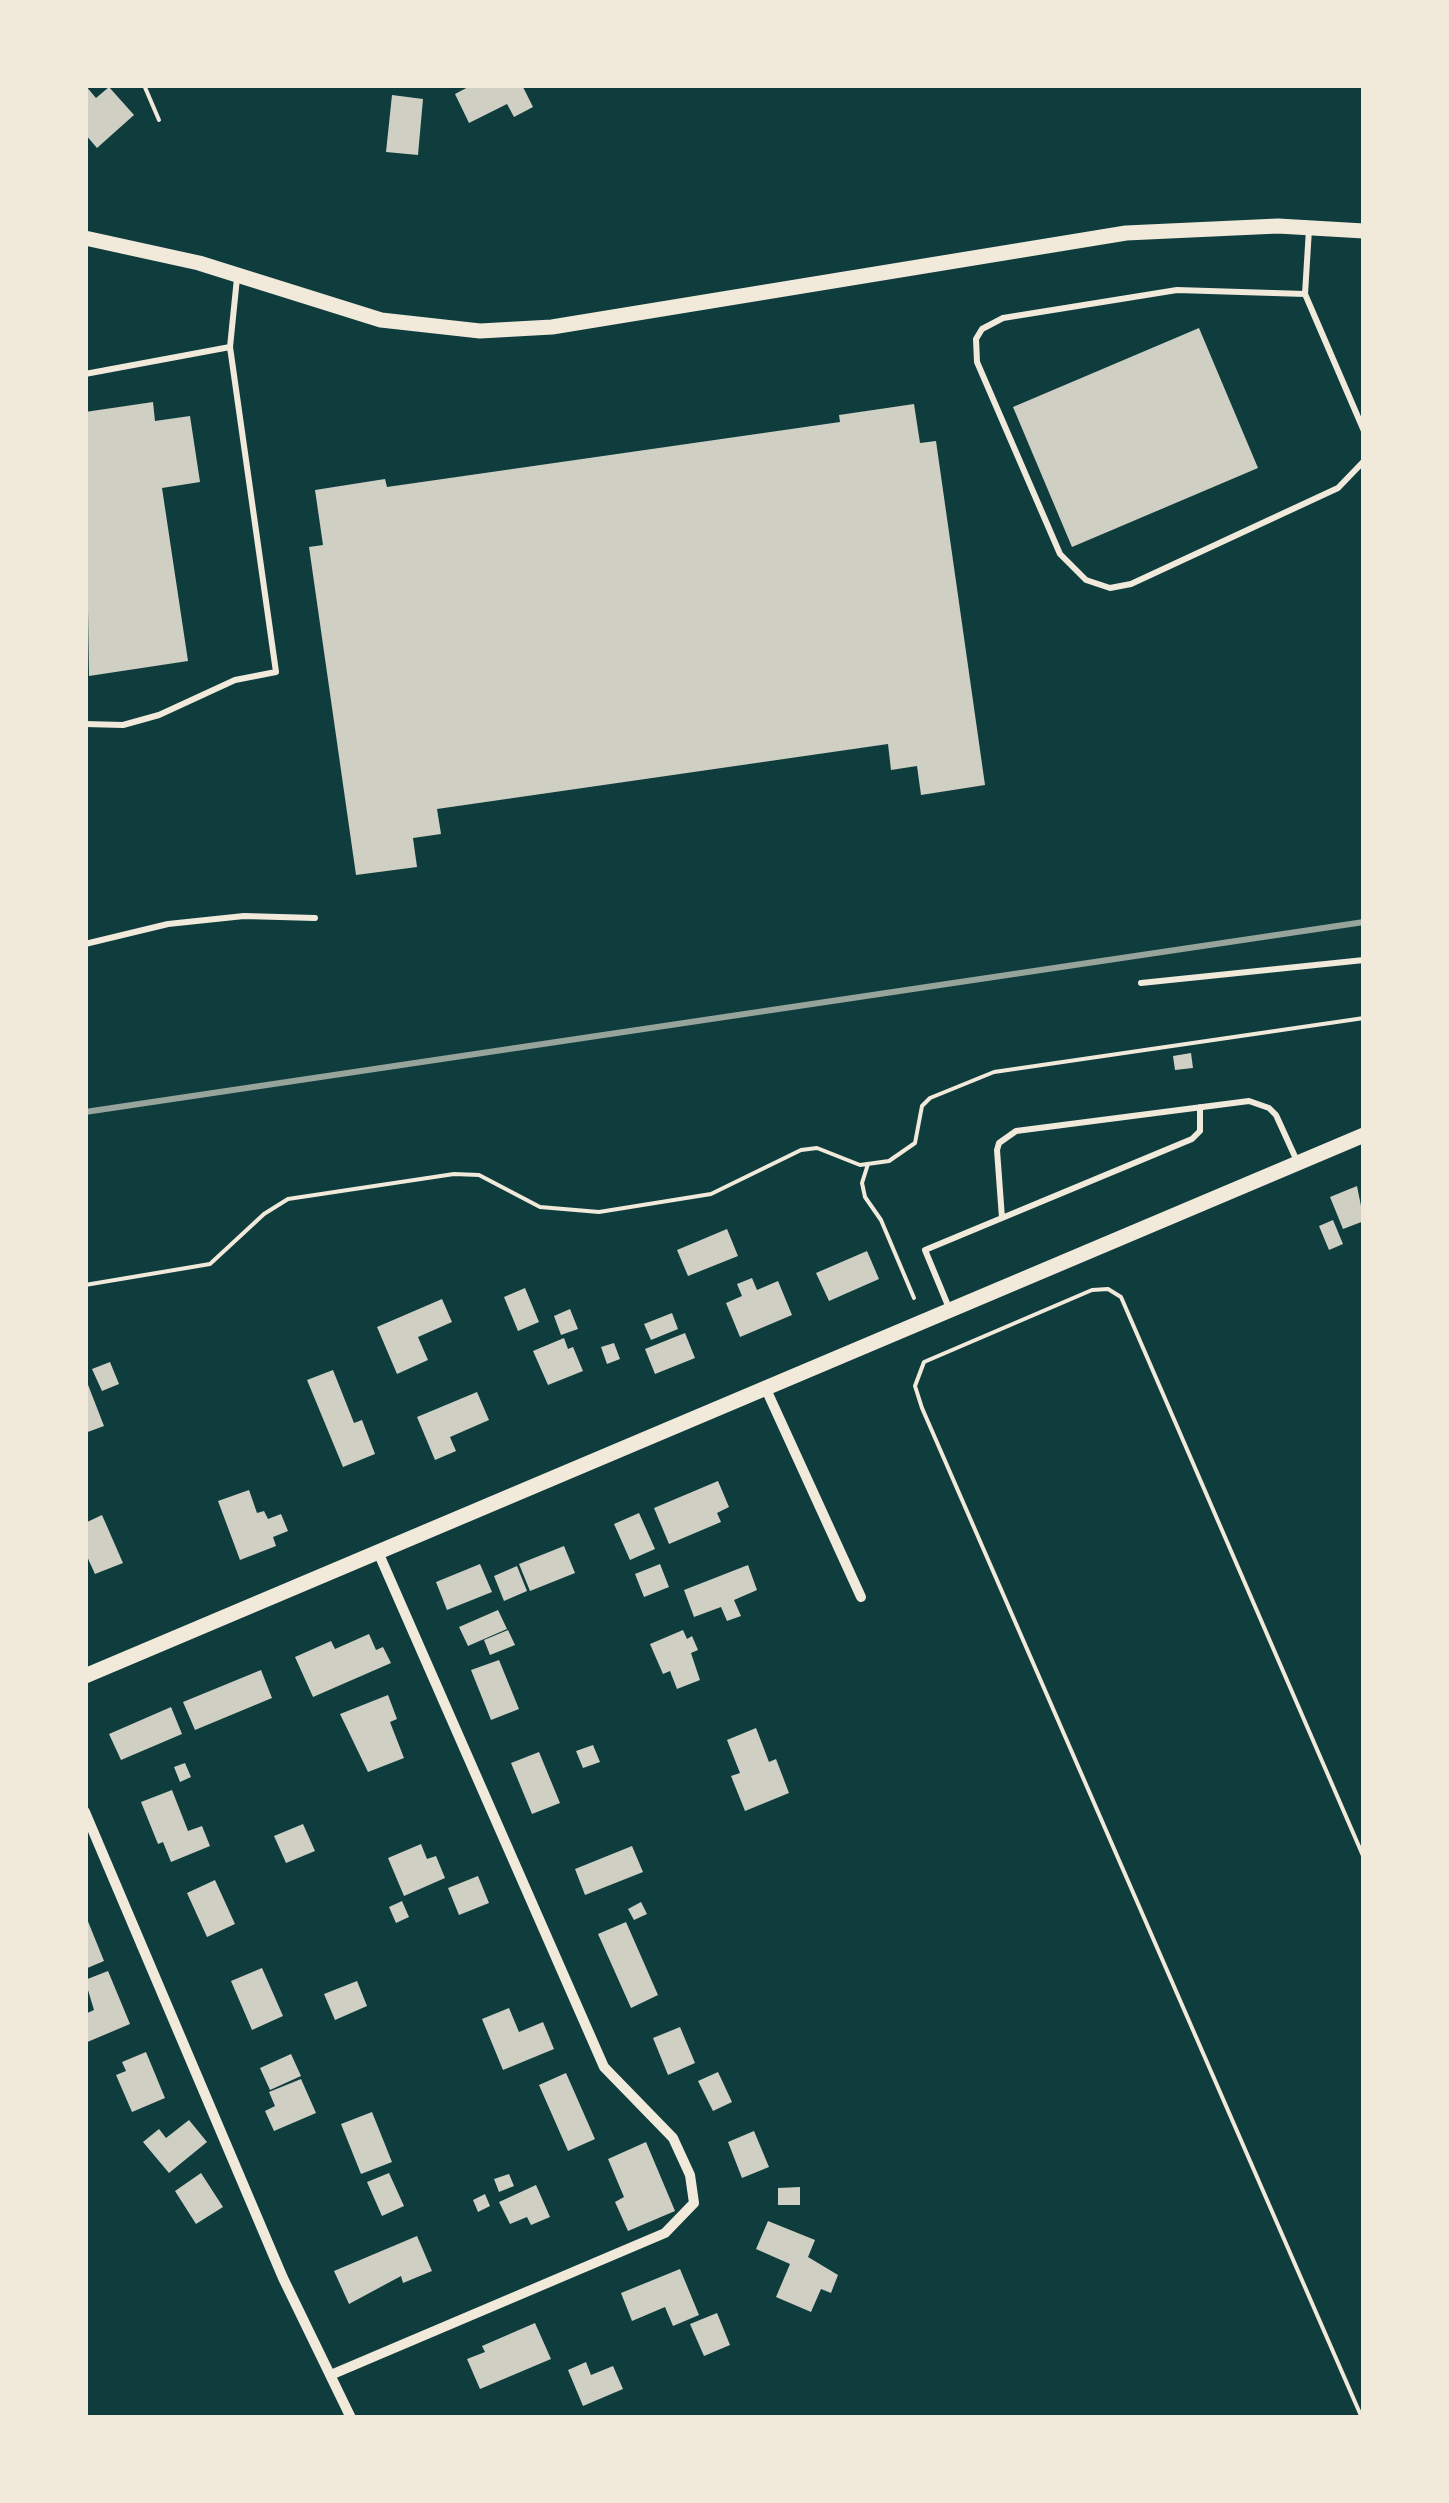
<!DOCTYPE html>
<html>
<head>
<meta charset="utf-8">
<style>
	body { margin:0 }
	#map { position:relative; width:1449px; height:2503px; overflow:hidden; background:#0f3d3e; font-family:Ubuntu,sans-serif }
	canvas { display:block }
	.frame { position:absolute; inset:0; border:88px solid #f1e9da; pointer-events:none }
</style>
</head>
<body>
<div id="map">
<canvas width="1449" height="2503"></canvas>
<div class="frame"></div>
</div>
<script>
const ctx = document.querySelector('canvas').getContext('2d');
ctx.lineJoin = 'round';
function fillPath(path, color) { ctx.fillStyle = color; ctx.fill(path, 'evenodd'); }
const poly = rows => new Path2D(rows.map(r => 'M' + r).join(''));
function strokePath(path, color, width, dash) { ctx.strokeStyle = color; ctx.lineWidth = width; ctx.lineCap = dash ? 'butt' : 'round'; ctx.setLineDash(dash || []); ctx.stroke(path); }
fillPath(poly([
	[85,85,96,98,109,87,134,115,97,148,85,134],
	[472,85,522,85,533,107,514,117,507,104,469,123,455,94],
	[392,95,423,99,418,155,386,152],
	[1199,328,1258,468,1072,547,1013,407],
	[153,402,155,421,190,416,200,482,162,488,188,661,89,676,85,412],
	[914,404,920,443,936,441,985,785,921,795,917,766,891,770,888,744,437,809,441,834,413,838,417,867,356,875,309,547,323,545,315,490,385,479,387,487,840,422,839,415],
	[1191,1053,1193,1068,1175,1070,1173,1056],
	[1357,1186,1364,1221,1343,1229,1330,1197],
	[1333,1220,1343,1244,1329,1250,1319,1226],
	[727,1229,738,1256,688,1276,677,1250],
	[867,1251,879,1279,829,1301,816,1273],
	[752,1278,757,1290,778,1281,792,1315,740,1337,726,1303,742,1296,737,1284],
	[525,1288,539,1322,518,1331,504,1297],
	[442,1299,452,1322,418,1337,428,1360,397,1374,377,1327],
	[570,1309,578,1329,561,1335,554,1316],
	[672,1313,678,1329,651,1340,644,1324],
	[685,1333,695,1358,655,1374,645,1349],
	[564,1338,568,1349,573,1347,583,1371,548,1385,533,1351],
	[614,1343,620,1359,607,1364,601,1347],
	[110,1362,119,1384,102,1391,92,1369],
	[333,1370,354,1423,362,1420,375,1454,343,1467,307,1380],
	[85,1377,104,1426,85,1433],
	[477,1392,489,1420,450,1437,456,1451,435,1460,417,1417],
	[718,1481,729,1507,717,1513,721,1522,669,1544,654,1508],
	[249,1490,257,1513,264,1511,268,1519,281,1514,288,1531,273,1537,276,1546,240,1560,218,1501],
	[639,1513,655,1549,630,1560,614,1524],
	[102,1515,123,1563,95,1574,85,1552,85,1523],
	[564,1546,575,1573,530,1591,519,1564],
	[480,1564,492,1592,447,1610,436,1582],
	[660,1564,669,1587,644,1597,635,1574],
	[748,1565,757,1590,734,1600,741,1616,727,1621,721,1607,694,1617,684,1590],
	[517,1566,527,1591,504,1601,494,1576],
	[498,1610,507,1629,468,1646,459,1627],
	[508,1630,515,1645,490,1655,484,1640],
	[683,1630,687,1639,692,1636,698,1650,691,1653,700,1680,677,1689,670,1671,663,1674,650,1644],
	[369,1634,376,1650,383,1647,391,1663,313,1697,295,1657,331,1641,335,1649],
	[499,1660,519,1709,491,1720,471,1670],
	[261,1670,272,1698,195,1730,183,1702],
	[388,1695,397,1719,390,1722,404,1758,368,1772,340,1714],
	[171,1707,182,1734,121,1760,109,1734],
	[756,1728,769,1762,776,1759,789,1793,745,1811,731,1776,740,1773,727,1740],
	[593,1745,600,1762,583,1768,576,1751],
	[539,1752,560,1803,532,1814,511,1763],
	[185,1763,191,1777,180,1782,174,1767],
	[172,1790,188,1831,202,1826,210,1846,171,1862,163,1842,158,1844,141,1802],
	[303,1824,315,1851,286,1863,274,1836],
	[421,1844,427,1859,436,1856,445,1878,404,1896,388,1858],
	[632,1846,643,1872,585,1895,575,1869],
	[478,1876,489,1903,459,1915,448,1888],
	[215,1880,235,1924,207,1937,187,1893],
	[402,1901,409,1917,396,1923,389,1907],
	[641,1902,647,1914,634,1920,628,1909],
	[85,1914,104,1961,85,1969],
	[626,1922,658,1995,631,2008,598,1934],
	[262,1968,283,2016,252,2030,231,1981],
	[108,1971,130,2024,85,2043,85,2014,94,2010,85,1980],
	[357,1981,367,2006,335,2020,324,1994],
	[509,2008,519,2032,543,2022,554,2049,503,2070,482,2019],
	[680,2027,695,2063,668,2075,653,2038],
	[146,2052,165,2098,132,2112,116,2075,126,2071,122,2062],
	[291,2054,301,2076,270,2090,260,2068],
	[718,2072,732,2102,713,2111,698,2081],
	[566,2073,595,2139,568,2151,539,2085],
	[301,2079,316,2113,274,2131,265,2111,275,2106,269,2092],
	[372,2112,392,2162,361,2174,341,2124],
	[189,2120,207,2142,169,2173,143,2142,159,2129,166,2138],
	[754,2131,769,2167,742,2178,728,2142],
	[646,2142,675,2211,628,2231,615,2202,624,2197,608,2159],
	[201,2173,223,2207,196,2224,175,2191],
	[389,2173,404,2206,382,2216,367,2182],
	[509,2174,514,2186,499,2192,494,2179],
	[536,2185,550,2217,531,2225,527,2217,510,2224,499,2202],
	[800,2187,800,2205,778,2205,778,2188],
	[485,2194,490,2206,478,2212,473,2200],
	[768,2221,815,2240,808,2257,838,2275,831,2293,821,2289,811,2312,776,2297,790,2264,756,2249],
	[417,2236,432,2271,403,2283,401,2276,349,2304,334,2271],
	[680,2269,699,2315,673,2326,665,2307,632,2321,621,2293],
	[717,2313,730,2345,704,2356,690,2324],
	[535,2323,551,2359,480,2389,467,2359,485,2352,482,2346],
	[586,2362,591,2375,613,2366,623,2389,583,2406,568,2370]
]), '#cfcfc3');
strokePath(poly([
	[144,85,159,120],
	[868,1164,862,1183,865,1197,881,1220,914,1298],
	[85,1285,210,1264,264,1214,288,1199,454,1174,479,1175,540,1207,599,1212,711,1194,801,1150,817,1148,860,1165,889,1161,915,1143,922,1106,930,1098,994,1072,1364,1018],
	[1362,2418,922,1408,915,1386,924,1362,1092,1290,1108,1289,1121,1297,1364,1858]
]), '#f1e9da', 4);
strokePath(poly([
	[1309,229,1305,294,1364,431],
	[1305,294,1177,290,1003,318,982,329,976,339,977,362,1060,554,1086,580,1110,588,1131,584,1338,488,1364,461],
	[85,374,230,347],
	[85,724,123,725,159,715,235,680,276,672,230,347,237,278],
	[85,944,168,924,244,916,315,918],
	[1141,983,1364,960],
	[1002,1218,997,1150,999,1143,1016,1131,1249,1101,1269,1108,1276,1115,1297,1161],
	[949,1308,925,1250,1192,1139,1200,1131,1200,1107]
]), '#f1e9da', 6);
strokePath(poly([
	[765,1387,861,1597],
	[85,1812,283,2278,351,2418],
	[333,2374,665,2233,694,2203,690,2175,673,2138,604,2067,378,1552]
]), '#f1e9da', 10);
strokePath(poly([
	[85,238,199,263,381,320,480,331,552,327,1126,233,1278,226,1364,231],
	[85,1676,1364,1135]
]), '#f1e9da', 15);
strokePath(poly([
	[85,1112,1364,922]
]), '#97a49c', 6);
</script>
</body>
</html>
